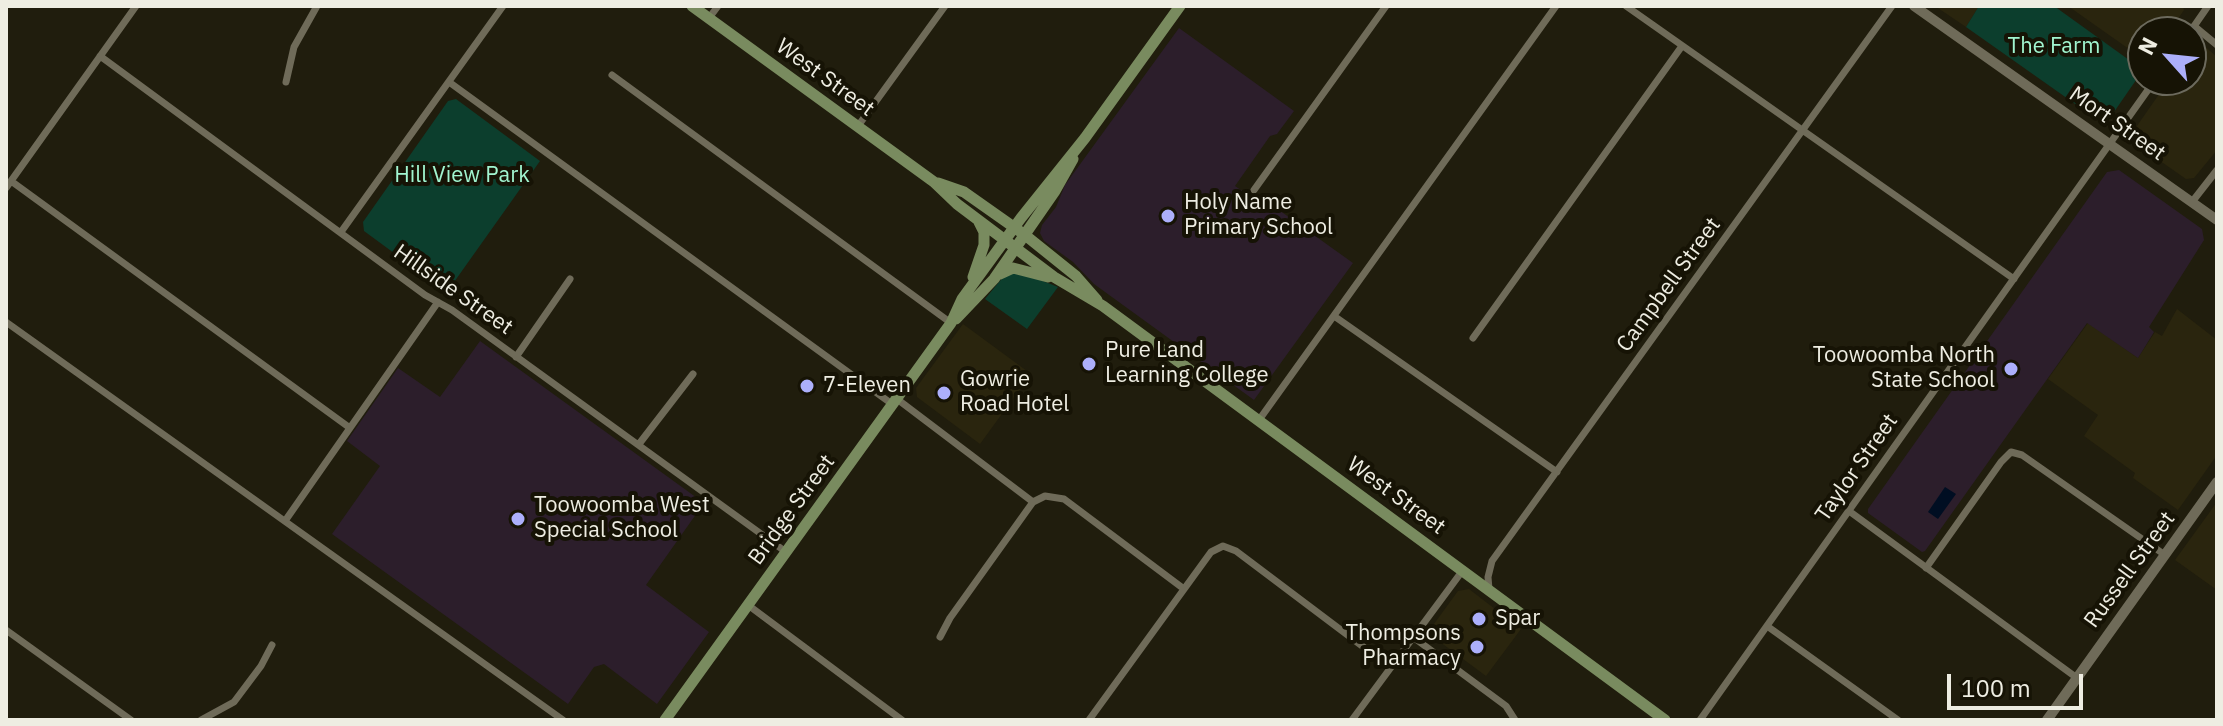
<!DOCTYPE html>
<html>
<head>
<meta charset="utf-8">
<style>
	body { margin:0 }
	#map { position:relative; width:2223px; height:726px; overflow:hidden; background:#201d0d; font-family:"IBM Plex Sans",sans-serif }
	canvas { display:block }
	.frame { position:absolute; inset:0; border:8px solid #eeede2; pointer-events:none }
	.north { position:absolute; left:2127px; top:16px; width:80px; height:80px; box-sizing:border-box; background:#161305; border:2px solid #6c6a5d; border-radius:50%; rotate:297deg; font-size:22px; font-weight:700; line-height:32px; text-align:center; color:#eeede2 }
	.north::after { content:''; display:block; margin:auto; width:28px; height:36px; background:#acaffb; clip-path:polygon(50% 0,100% 100%,50% 72%,0 100%) }
	.scale { position:absolute; left:1947px; top:674px; width:136px; height:36px; box-sizing:border-box; border:4px solid #eeede2; border-top:0; padding-left:10px; font-size:24px; line-height:28px; white-space:nowrap; color:#eeede2; -webkit-text-stroke:6px #161305; paint-order:stroke }
</style>
</head>
<body>
<div id="map">
<canvas width="2223" height="726"></canvas>
<div class="frame"></div>
<div class="north">N</div>
<div class="scale">100 m</div>
</div>
<script>
const ctx = document.querySelector('canvas').getContext('2d');
ctx.lineJoin = 'round';
function fillPath(path, color) { ctx.fillStyle = color; ctx.fill(path, 'evenodd'); }
const poly = rows => new Path2D(rows.map(r => 'M' + r).join(''));
function strokePath(path, color, width, dash) { ctx.strokeStyle = color; ctx.lineWidth = width; ctx.lineCap = dash ? 'butt' : 'round'; ctx.setLineDash(dash || []); ctx.stroke(path); }
function drawText(font, color, halo, rows, align = 'center') {
  ctx.font = font + ' "IBM Plex Sans",sans-serif'; ctx.lineWidth = 8; ctx.setLineDash([]); ctx.textBaseline = 'middle'; ctx.strokeStyle = halo; ctx.fillStyle = color; for (const [text, x, y, turn = 0] of rows) {
    ctx.save(); ctx.translate(x, y); ctx.rotate((+turn || 0) * Math.PI / 180); ctx.textAlign = isNaN(turn) ? turn : align; if (halo) ctx.strokeText(text, 0, 0); ctx.fillText(text, 0, 0); ctx.restore();
  }
}
fillPath(poly([
	[1935,6,1979,6,1966,27],
	[2068,6,2183,6,2184,10,2169,32,2143,32,2143,59],
	[2201,43,2217,57,2217,150,2194,178,2186,179,2133,142,2132,133,2169,80,2191,80,2191,49],
	[2177,309,2217,340,2217,455,2178,510,2133,478,2135,473,2084,436,2098,415,2048,379,2088,323,2138,358,2155,332,2162,336],
	[963,324,1031,374,980,444,917,397,916,388],
	[2217,502,2217,590,2175,560],
	[1469,589,1521,629,1486,676,1432,636,1431,628,1458,591]
]), '#2a250e');
fillPath(poly([
	[1179,28,1294,111,1277,134,1270,136,1235,186,1254,199,1258,195,1353,263,1254,400,1094,284,1073,262,1044,241,1040,233,1042,225,1056,207,1065,185],
	[2119,170,2202,229,2204,240,2149,327,2154,332,2138,358,2087,323,1925,551,1922,552,1868,513,1868,509,2107,172],
	[480,341,704,503,646,585,709,632,657,704,604,664,594,667,568,704,332,534,380,466,347,441,398,368,440,397]
]), '#2c1e2b');
fillPath(poly([
	[1979,6,2054,6,2143,70,2105,125,1966,27],
	[456,99,540,161,447,292,364,231,363,222,448,101],
	[1013,273,1038,279,1058,287,1027,329,985,299,1004,276]
]), '#0c3e2d');
fillPath(poly([
	[1945,487,1956,494,1938,519,1928,512]
]), '#000e22');
strokePath(poly([
	[1626,6,2014,279],
	[709,18,718,6],
	[2194,26,2217,45],
	[2190,32,2208,6],
	[100,56,425,295,452,310,786,552],
	[612,75,951,323],
	[286,82,294,47,317,6],
	[449,82,892,404],
	[858,126,945,6],
	[11,181,350,428],
	[6,188,136,6],
	[1254,190,1386,6],
	[2192,202,2217,170],
	[341,232,503,6],
	[1334,316,1557,472],
	[6,322,563,720],
	[1473,338,1682,46],
	[516,357,570,279],
	[897,399,1033,502],
	[1259,420,1556,6],
	[639,444,693,374],
	[1849,511,2077,678],
	[285,521,438,302],
	[1926,568,2001,462,2011,452,2022,455,2165,555],
	[1489,589,1488,577,1492,561,1892,6],
	[748,605,902,720],
	[1767,626,1898,720],
	[6,630,131,720],
	[940,637,950,618,1033,502,1045,496,1064,499,1184,589],
	[1413,637,1506,706,1515,720],
	[201,720,234,702,261,666,272,645],
	[1089,720,1211,552,1223,546,1236,551,1390,667],
	[1352,720,1463,570],
	[1700,720,2155,80]
]), '#6f6b59', 7);
strokePath(poly([
	[1914,6,2217,220],
	[2047,720,2217,482]
]), '#6f6b59', 10);
strokePath(poly([
	[692,6,934,182,957,204,1054,277,1103,306,1665,720],
	[938,183,964,192,1025,235,1076,276,1097,300],
	[1000,274,1013,268,1048,277],
	[973,277,984,245,984,232,979,222],
	[956,319,994,279,1055,191,1073,159],
	[665,720,951,323,962,299,1021,218,1085,138,1180,6]
]), '#798b5f', 11);
for (const [x, y, r, color] of [
	[1168,216,8,"#acaffb"],
	[1089,364,8,"#acaffb"],
	[2011,369,8,"#acaffb"],
	[807,386,8,"#acaffb"],
	[944,393,8,"#acaffb"],
	[518,519,8,"#acaffb"],
	[1479,619,8,"#acaffb"],
	[1477,647,8,"#acaffb"]
]) { const dot = new Path2D(); dot.arc(x, y, r, 0, 2 * Math.PI); ctx.fillStyle = color; ctx.fill(dot); strokePath(dot, '#161305', 3); }
drawText('22px', '#a1f5d0', '#161305', [
	["The Farm",2054,47],
	["Hill View Park",462,176]
]);
drawText('22px', '#eeede2', '#161305', [
	["West Street",825,78,36],
	["Mort Street",2117,124,35],
	["Campbell Street",1669,285,-54],
	["Hillside Street",453,290,35],
	["Taylor Street",1857,468,-55],
	["West Street",1396,496,36],
	["Bridge Street",792,510,-54],
	["Russell Street",2130,570,-54]
]);
drawText('22px', '#eeede2', '#161305', [
	["Holy Name",1184,203],
	["Primary School",1184,228],
	["Pure Land",1105,351],
	["Learning College",1105,376],
	["Toowoomba North",1995,356,"right"],
	["State School",1995,381,"right"],
	["Gowrie",960,380],
	["Road Hotel",960,405],
	["7-Eleven",823,386],
	["Toowoomba West",534,506],
	["Special School",534,531],
	["Spar",1495,619],
	["Thompsons",1461,634,"right"],
	["Pharmacy",1461,659,"right"]
], 'left');
</script>
</body>
</html>
